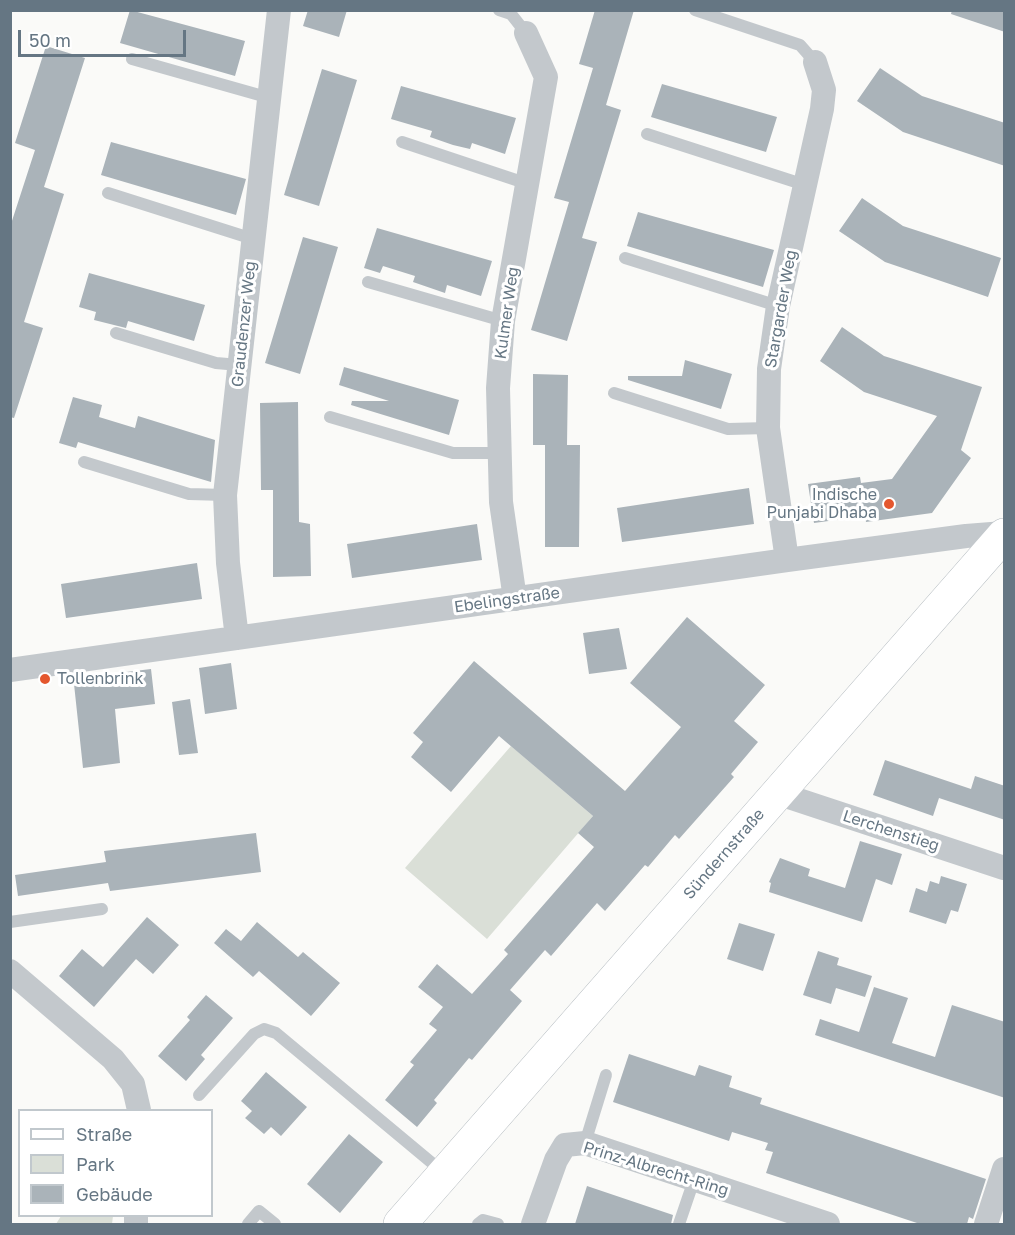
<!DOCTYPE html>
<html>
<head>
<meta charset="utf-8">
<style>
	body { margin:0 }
	#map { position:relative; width:1015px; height:1235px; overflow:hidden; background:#fafaf8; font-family:"Golos Text",sans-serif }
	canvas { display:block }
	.frame { position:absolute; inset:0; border:12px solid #657683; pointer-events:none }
	.legend { position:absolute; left:18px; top:1109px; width:195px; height:108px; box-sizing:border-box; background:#fff; border:2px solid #c1c8cd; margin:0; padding:8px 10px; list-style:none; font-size:18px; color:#657683 }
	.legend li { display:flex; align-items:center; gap:12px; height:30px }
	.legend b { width:30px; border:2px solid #c1c8cd }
	.scale { position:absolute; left:18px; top:30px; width:168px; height:27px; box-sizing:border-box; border:3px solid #657683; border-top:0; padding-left:8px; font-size:18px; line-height:21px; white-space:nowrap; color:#657683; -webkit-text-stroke:4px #fff; paint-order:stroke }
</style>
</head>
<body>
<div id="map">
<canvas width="1015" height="1235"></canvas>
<div class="frame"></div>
<ul class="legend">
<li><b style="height:8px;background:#fff"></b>Straße</li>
<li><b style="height:16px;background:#dadfd7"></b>Park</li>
<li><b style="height:16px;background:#aab3b9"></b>Gebäude</li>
</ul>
<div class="scale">50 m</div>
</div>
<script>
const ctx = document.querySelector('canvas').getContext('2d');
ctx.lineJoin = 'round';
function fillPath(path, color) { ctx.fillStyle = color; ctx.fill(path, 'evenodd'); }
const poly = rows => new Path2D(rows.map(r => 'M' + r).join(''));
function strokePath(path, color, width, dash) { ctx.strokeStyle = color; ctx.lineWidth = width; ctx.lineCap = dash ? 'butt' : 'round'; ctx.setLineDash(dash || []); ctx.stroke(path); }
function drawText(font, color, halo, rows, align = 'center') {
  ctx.font = font + ' "Golos Text",sans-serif'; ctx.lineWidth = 6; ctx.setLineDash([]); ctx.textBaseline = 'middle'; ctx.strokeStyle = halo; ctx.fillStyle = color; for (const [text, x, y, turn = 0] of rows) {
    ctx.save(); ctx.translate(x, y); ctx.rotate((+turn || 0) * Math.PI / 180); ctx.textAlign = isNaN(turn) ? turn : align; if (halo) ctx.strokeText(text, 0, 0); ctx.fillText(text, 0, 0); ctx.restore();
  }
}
fillPath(poly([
	[511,746,593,816,487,939,405,868],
	[61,1216,113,1216,112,1224,56,1224]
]), '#dadfd7');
fillPath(poly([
	[130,10,245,41,235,76,120,43],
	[308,10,347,10,339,37,303,26],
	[595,10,634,10,606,105,621,110,582,238,597,242,567,341,531,330,569,202,554,198,593,68,579,64],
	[952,10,1005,10,1005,32,951,14],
	[46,46,85,58,44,187,64,194,24,322,43,328,14,418,10,417,10,227,35,150,15,143],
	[880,68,922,96,1005,123,1005,166,903,132,857,101],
	[322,69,357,80,319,206,284,195],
	[662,84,777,117,766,152,651,117],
	[401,86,516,118,505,154,472,143,470,149,453,145,430,137,432,131,391,119],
	[111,142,246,179,236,215,101,175],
	[862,198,903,226,1001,258,988,297,885,262,839,231],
	[638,212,774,250,763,287,627,246],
	[377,228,492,261,481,296,447,285,445,293,413,282,415,276,383,266,380,273,364,268],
	[303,237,338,247,300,374,265,363],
	[89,273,205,305,194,341,128,321,126,328,94,320,96,312,79,307],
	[842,327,884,356,982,387,961,450,971,458,932,513,866,522,865,516,814,523,808,484,860,477,861,483,892,479,937,416,864,392,820,361],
	[685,360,732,374,721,409,628,380,628,376,682,376],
	[344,367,459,400,449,435,351,405,352,401,389,401,339,385],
	[533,374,568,375,567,445,580,445,579,547,545,547,545,445,533,445],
	[73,397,102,405,99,417,135,428,138,416,215,440,211,482,78,442,76,448,59,443],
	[298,402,299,522,310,524,311,576,273,577,273,490,261,490,260,403],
	[749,488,754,524,622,542,617,508],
	[477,524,482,560,352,578,347,544],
	[197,563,202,599,66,618,61,584],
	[687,617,765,685,734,721,758,742,731,774,734,777,679,839,675,835,648,867,645,865,605,911,597,903,551,956,545,950,510,990,522,1001,472,1060,469,1058,434,1100,437,1103,417,1127,385,1100,414,1065,410,1062,437,1030,429,1024,443,1007,418,987,437,964,472,994,508,954,504,950,594,847,578,833,593,816,499,736,451,792,411,757,423,742,413,733,474,661,625,791,681,727,630,683],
	[619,628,627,669,589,674,583,633],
	[231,663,237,709,205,714,199,668],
	[151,669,155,704,115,709,120,763,83,768,74,684,111,678,110,674],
	[190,699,198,753,179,755,172,702],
	[885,760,971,789,975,776,1005,786,1005,820,939,798,933,816,873,795],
	[256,833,261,872,110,891,108,883,18,896,15,875,106,862,104,851],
	[860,841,902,854,892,885,876,879,862,922,769,892,771,883,769,882,780,858,810,869,808,876,845,888],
	[941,876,967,884,958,912,951,910,946,924,909,912,916,888,927,892,930,881,939,884],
	[147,917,179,945,153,974,136,959,94,1007,59,976,82,949,103,967],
	[257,922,298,957,303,952,340,983,311,1016,259,971,253,977,214,943,226,929,241,941],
	[739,923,775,934,763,971,727,959],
	[818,951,839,958,837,965,872,976,865,997,836,988,831,1004,803,995],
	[874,987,908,998,892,1043,935,1057,952,1005,1005,1022,1005,1098,815,1035,820,1019,859,1032],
	[206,995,233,1018,201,1055,205,1059,186,1081,158,1056,190,1020,187,1017],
	[629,1054,695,1076,699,1065,732,1076,729,1087,762,1098,760,1104,986,1179,973,1219,969,1217,967,1224,920,1224,766,1173,773,1152,765,1150,768,1143,732,1132,729,1141,613,1102],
	[266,1072,307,1107,281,1136,271,1127,264,1134,245,1118,252,1111,241,1101],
	[349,1134,383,1162,340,1213,307,1184],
	[587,1186,673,1215,671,1224,575,1224]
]), '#aab3b9');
const secondary = poly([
	[400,1224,1004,535]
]);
strokePath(secondary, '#b3babf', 34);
strokePath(poly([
	[499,10,511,14,526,33],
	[695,10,800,45,815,62],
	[132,59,270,98],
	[647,134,805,185],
	[402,142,528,184],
	[108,193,253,239],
	[625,258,778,306],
	[368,282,503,321],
	[116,333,216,363,239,365],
	[614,393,728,429,768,428],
	[330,417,453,453,498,453],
	[84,462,189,494,225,495],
	[10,922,102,909],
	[199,1095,254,1034,264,1029,276,1033,444,1173],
	[585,1143,606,1075],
	[248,1224,259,1211,275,1224],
	[478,1224,483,1220,498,1224],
	[679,1224,694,1180]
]), '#c3c8cc', 12);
strokePath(poly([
	[787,560,768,428,769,369,778,306,822,109,824,90,815,62],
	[515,599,501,502,498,388,503,321,546,77,526,33],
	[237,638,228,563,225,495,279,10],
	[10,670,787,560,966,536,1004,533],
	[777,793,1004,868],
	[10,971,113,1059,133,1084,139,1110],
	[136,1224,136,1216],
	[533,1224,556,1160,565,1145,585,1143,828,1224],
	[986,1224,1004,1169]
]), '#c3c8cc', 24);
strokePath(secondary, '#fff', 33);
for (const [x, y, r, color] of [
	[889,504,6,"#e4572e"],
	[45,679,6,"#e4572e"]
]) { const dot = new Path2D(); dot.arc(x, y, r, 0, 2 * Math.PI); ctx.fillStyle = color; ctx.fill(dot); strokePath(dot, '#fff', 2); }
drawText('16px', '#657683', '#fff', [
	["Stargarder Weg",781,309,-80],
	["Kulmer Weg",507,313,-82],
	["Graudenzer Weg",244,324,-84],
	["Ebelingstraße",507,600,-8],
	["Lerchenstieg",891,831,18],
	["Sündernstraße",724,854,-49],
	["Prinz-Albrecht-Ring",656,1169,17]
]);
drawText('16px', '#657683', '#fff', [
	["Indische",877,495],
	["Punjabi Dhaba",877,513],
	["Tollenbrink",57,679,"left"]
], 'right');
</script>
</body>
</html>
